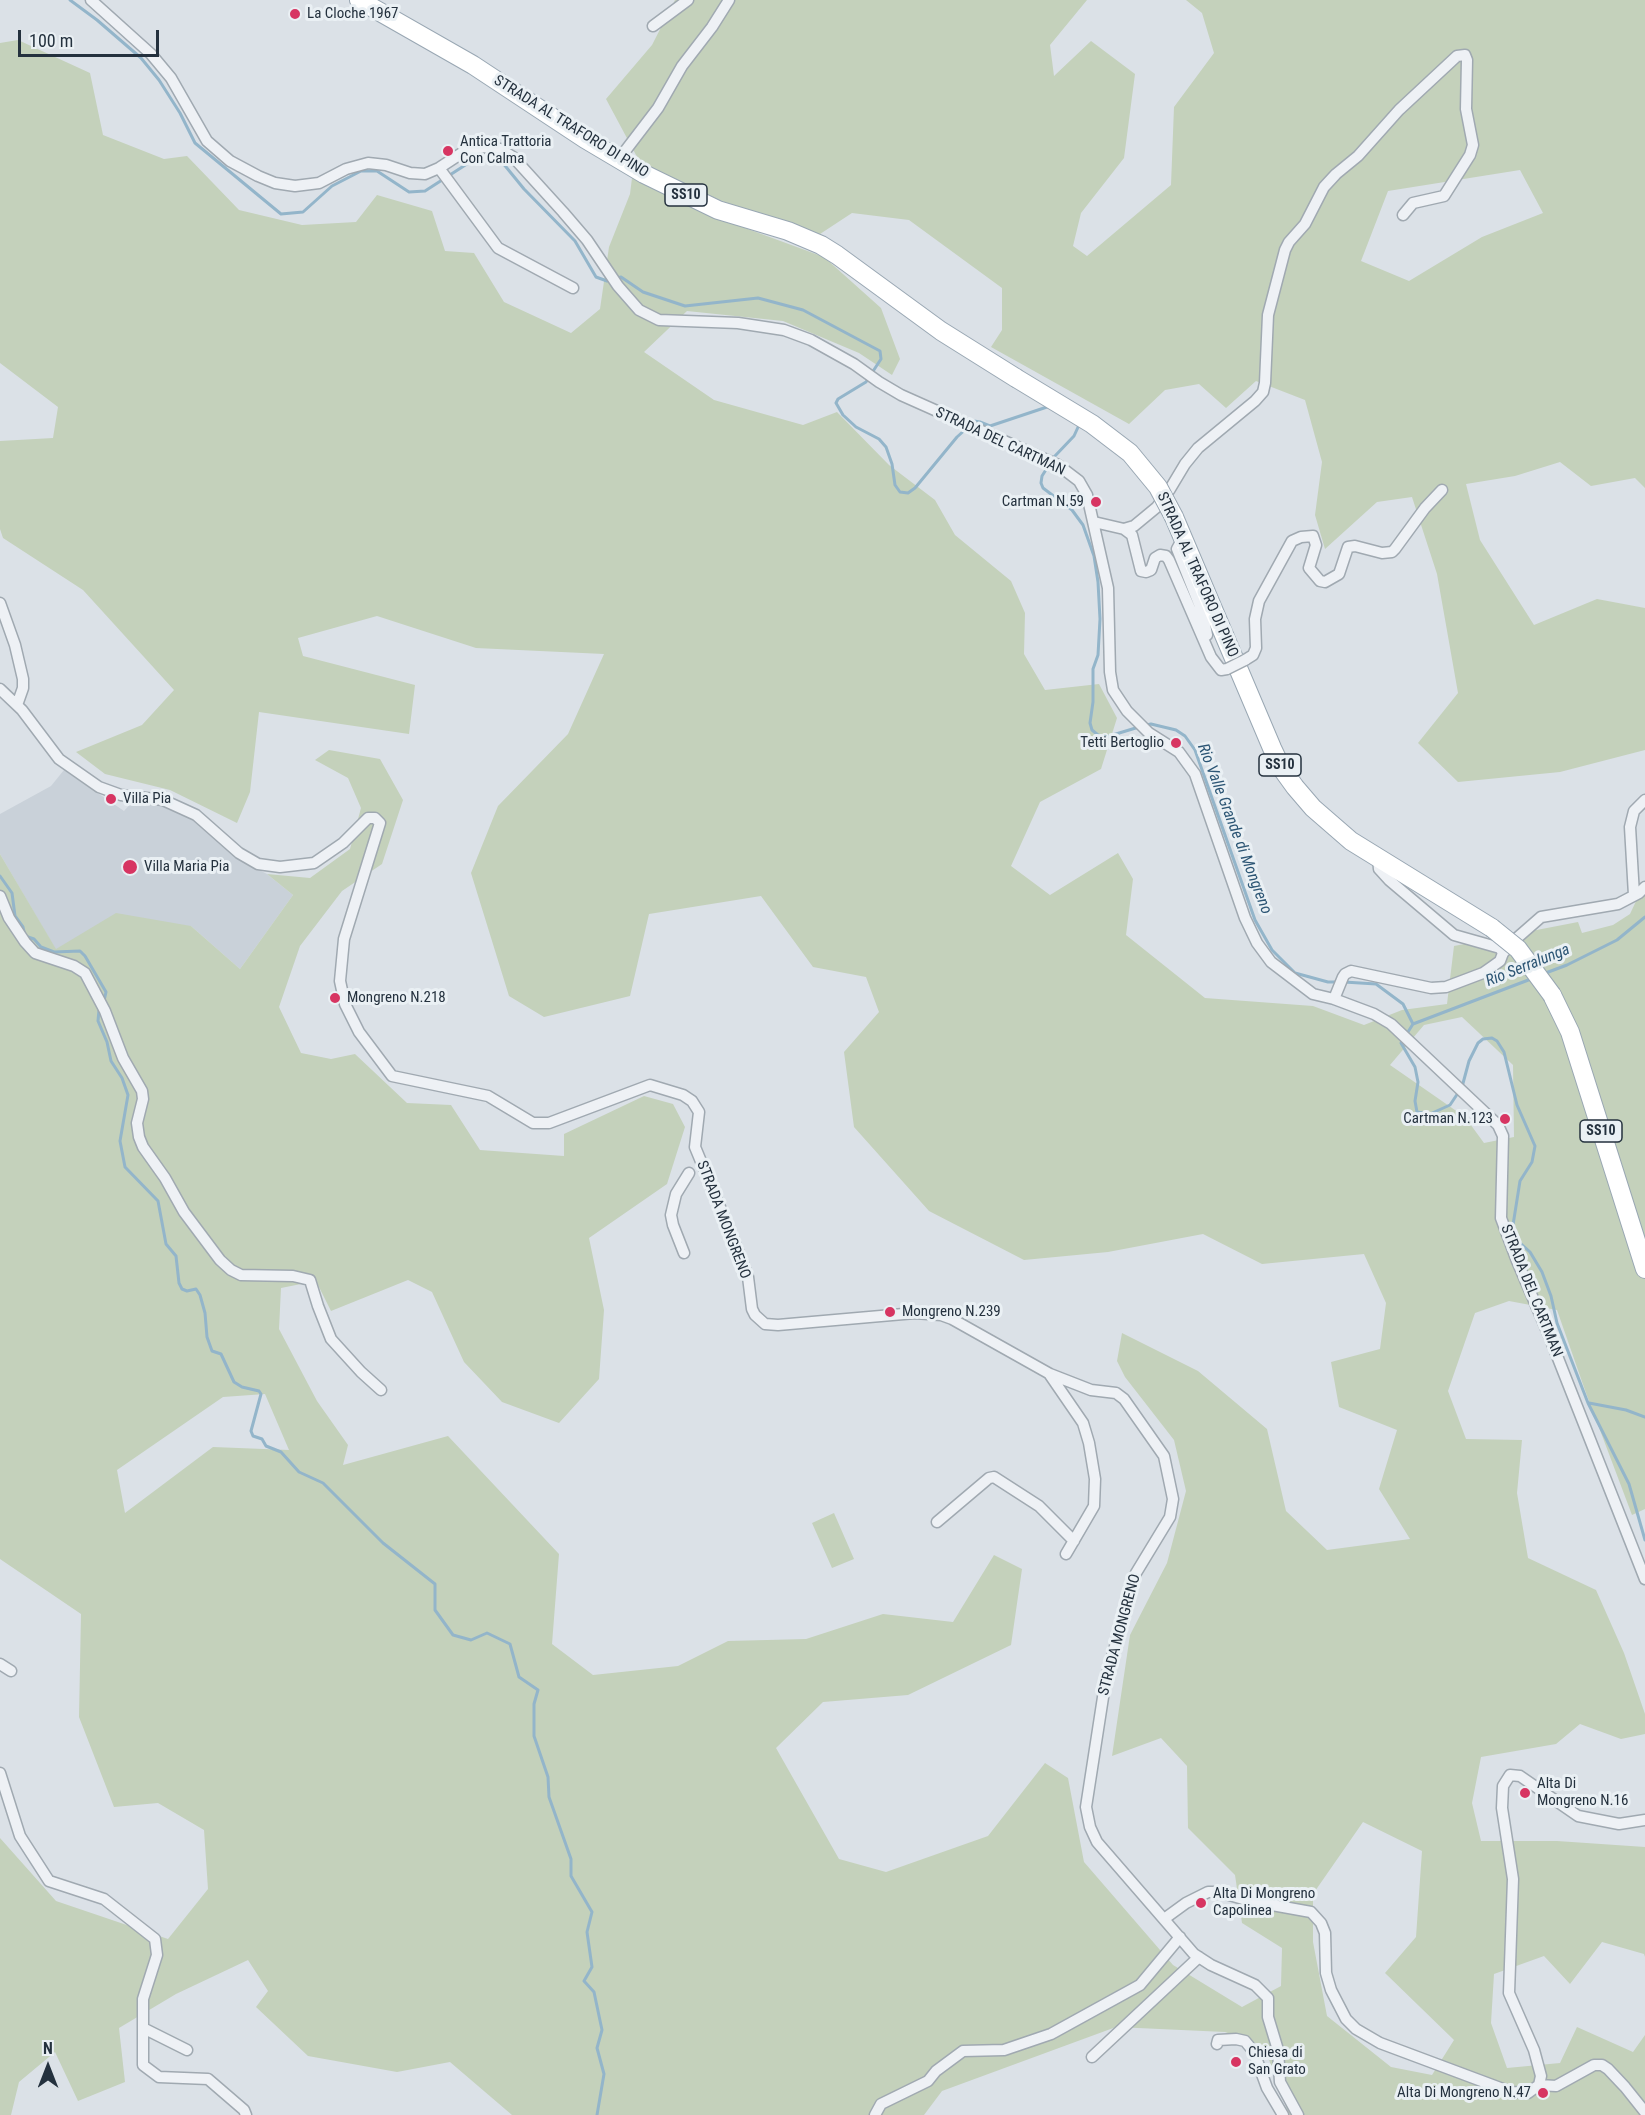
<!DOCTYPE html>
<html>
<head>
<meta charset="utf-8">
<style>
	body { margin:0 }
	#map { position:relative; width:1645px; height:2115px; overflow:hidden; background:#dbe1e7; font-family:"Roboto Condensed",sans-serif }
	canvas { display:block }
	.north { position:absolute; left:18px; top:2037px; width:60px; height:60px; -webkit-text-stroke:4px #eaf0f4; paint-order:stroke; rotate:0deg; font-size:16px; font-weight:700; line-height:24px; text-align:center; color:#24313e }
	.north::after { content:''; display:block; margin:auto; width:21px; height:27px; background:#24313e; clip-path:polygon(50% 0,100% 100%,50% 72%,0 100%) }
	.scale { position:absolute; left:18px; top:30px; width:141px; height:27px; box-sizing:border-box; border:3px solid #24313e; border-top:0; padding-left:8px; font-size:18px; line-height:21px; white-space:nowrap; color:#24313e; -webkit-text-stroke:4px #eaf0f4; paint-order:stroke }
</style>
</head>
<body>
<div id="map">
<canvas width="1645" height="2115"></canvas>
<div class="north">N</div>
<div class="scale">100 m</div>
</div>
<script>
const ctx = document.querySelector('canvas').getContext('2d');
ctx.lineJoin = 'round';
function fillPath(path, color) { ctx.fillStyle = color; ctx.fill(path, 'evenodd'); }
const poly = rows => new Path2D(rows.map(r => 'M' + r).join(''));
function strokePath(path, color, width, dash) { ctx.strokeStyle = color; ctx.lineWidth = width; ctx.lineCap = dash ? 'butt' : 'round'; ctx.setLineDash(dash || []); ctx.stroke(path); }
function drawText(font, color, halo, rows, align = 'center') {
  ctx.font = font + ' "Roboto Condensed",sans-serif'; ctx.lineWidth = 6; ctx.setLineDash([]); ctx.textBaseline = 'middle'; ctx.strokeStyle = halo; ctx.fillStyle = color; for (const [text, x, y, turn = 0] of rows) {
    ctx.save(); ctx.translate(x, y); ctx.rotate((+turn || 0) * Math.PI / 180); ctx.textAlign = isNaN(turn) ? turn : align; if (halo) ctx.strokeText(text, 0, 0); ctx.fillText(text, 0, 0); ctx.restore();
  }
}
fillPath(poly([
	[64,770,124,811,133,801,169,805,206,828,237,859,267,874,293,895,240,969,191,926,56,950,0,854,0,814,51,786]
]), '#c9d1d9');
fillPath(poly([
	[675,0,1087,0,1050,45,1054,76,1091,41,1135,74,1124,158,1081,213,1073,246,1087,256,1171,185,1174,107,1214,53,1202,13,1186,0,1645,0,1645,488,1635,478,1591,486,1560,462,1515,476,1466,484,1480,540,1534,625,1597,599,1645,608,1645,750,1560,772,1458,782,1418,743,1458,693,1437,574,1412,497,1377,502,1325,549,1315,515,1322,462,1305,400,1256,381,1226,408,1199,384,1165,390,1129,424,991,347,1002,330,1002,288,909,220,852,213,817,236,756,216,647,168,636,155,606,99,652,45],
	[1520,170,1543,213,1482,237,1409,281,1361,261,1388,191],
	[18,40,90,73,103,135,164,159,187,156,239,210,302,225,356,222,377,195,432,211,445,251,474,253,504,302,571,333,600,309,609,247,630,194,632,178,707,214,824,257,881,308,900,359,892,375,859,353,783,321,687,311,644,352,714,400,803,425,837,412,889,465,935,500,955,535,1011,581,1025,613,1024,654,1045,690,1099,684,1117,718,1101,769,1040,802,1011,866,1050,895,1118,853,1133,879,1126,935,1205,998,1313,1006,1364,1025,1402,1010,1447,1004,1454,946,1578,922,1582,933,1613,925,1630,914,1645,882,1645,1509,1632,1515,1586,1393,1557,1310,1509,1301,1475,1313,1448,1391,1466,1439,1522,1440,1517,1493,1528,1558,1596,1590,1624,1653,1645,1714,1645,1734,1621,1739,1580,1724,1556,1744,1481,1757,1472,1803,1481,1841,1557,1841,1645,1847,1645,1957,1644,1954,1602,1942,1570,1984,1544,1956,1494,1974,1491,2023,1507,2068,1560,2063,1577,2027,1633,2052,1645,2035,1645,2115,1289,2115,1264,2046,1225,2032,1116,2027,942,2091,924,2115,512,2115,450,2062,397,2072,308,2056,256,2007,268,1991,248,1960,176,1994,119,2028,125,2082,78,2101,55,2052,19,2082,11,2115,0,2115,0,1838,56,1901,168,1939,208,1889,204,1830,158,1803,114,1807,79,1717,81,1614,0,1559,0,854,56,949,116,913,191,926,240,969,293,895,267,874,310,878,350,849,361,808,348,778,315,760,329,750,380,759,403,800,382,864,342,891,300,946,279,1007,301,1053,331,1059,355,1054,407,1103,451,1105,480,1150,564,1156,564,1134,644,1096,673,1104,685,1127,667,1184,589,1238,604,1310,599,1379,559,1423,502,1402,464,1362,432,1292,408,1280,331,1311,316,1281,281,1288,279,1329,317,1401,348,1445,343,1465,448,1436,559,1554,552,1644,593,1675,678,1666,728,1641,806,1639,883,1614,953,1622,994,1555,1022,1569,1011,1645,908,1695,823,1702,776,1748,839,1859,886,1872,988,1836,1045,1763,1068,1778,1084,1862,1173,1965,1242,2007,1281,1986,1282,1948,1242,1923,1235,1875,1188,1828,1187,1766,1161,1738,1112,1756,1130,1635,1167,1563,1186,1491,1174,1440,1125,1377,1117,1361,1122,1333,1198,1371,1267,1429,1286,1511,1327,1550,1410,1539,1379,1489,1397,1430,1339,1407,1331,1362,1380,1349,1386,1303,1364,1254,1262,1264,1203,1234,1108,1252,1024,1260,929,1211,854,1127,844,1052,879,1012,866,977,813,967,761,896,649,914,630,996,544,1017,509,996,471,873,498,806,568,734,604,654,476,648,377,616,298,638,303,656,415,685,409,734,259,712,250,792,237,823,170,790,105,774,76,752,142,725,174,690,83,590,3,538,0,529,0,441,53,438,58,407,0,363,0,43],
	[1462,1017,1513,1065,1514,1137,1484,1143,1465,1117,1390,1065,1424,1025],
	[265,1394,289,1450,213,1447,125,1513,117,1470,223,1397],
	[1363,1822,1422,1851,1416,1937,1385,1973,1454,2040,1432,2075,1391,2067,1327,2016,1313,1942,1313,1894],
	[834,1513,854,1559,832,1568,812,1523]
]), '#c4d1bb');
strokePath(poly([
	[70,0,97,20,141,58,159,80,180,113,195,143,281,214,303,212,332,186,361,171,377,171,409,192,425,191,470,162,490,156,502,162,524,189,575,241,596,277,607,281,621,277,643,292,685,306,758,298,803,310,880,351,881,359,866,382,838,399,836,403,843,415,856,427,879,439,886,447,892,464,895,485,900,492,908,493,915,488,957,437,967,428],
	[972,423,974,421,980,422,990,426,1050,406],
	[1077,423,1079,425,1074,436,1054,457,1042,476,1041,483,1043,488,1072,510,1083,525,1094,556,1098,582,1100,619,1098,655,1093,669,1093,702,1090,723,1092,730,1098,735,1106,737,1139,727],
	[1146,725,1151,724,1176,730,1185,736,1195,750,1255,920,1272,950,1295,973,1328,982,1337,982],
	[0,876,12,893,15,916,23,927,25,936,34,939,41,947,54,952,80,951,85,956,106,992,104,1001],
	[1543,974,1567,965,1617,940,1645,917],
	[1344,982,1376,984,1403,1004,1413,1024],
	[99,1010,98,1021,107,1042,111,1061,122,1078,128,1095,120,1141,125,1167,158,1201,166,1244,176,1256,179,1283,182,1289,187,1291,196,1289,200,1295,205,1313,207,1337,212,1351,221,1354,234,1382,242,1387,259,1391,261,1394,251,1431,253,1436,262,1439,266,1446,281,1452,299,1472,323,1483,383,1543,435,1584,435,1610,453,1635,471,1640,487,1633,510,1644,519,1677,538,1690,534,1704,534,1736,548,1777,549,1797,571,1859,571,1876,592,1912,587,1932,592,1967,584,1981,594,1992,602,2030,597,2048,604,2074,597,2115],
	[1413,1024,1401,1043,1415,1067,1418,1082,1415,1101,1417,1112,1430,1114,1450,1105,1458,1093],
	[1413,1024,1531,979],
	[1462,1087,1469,1061,1478,1043,1483,1039,1492,1038,1497,1041,1504,1052,1517,1105,1535,1146,1532,1162,1520,1181,1513,1225,1519,1242,1530,1252,1542,1272,1551,1296,1557,1323,1588,1403,1629,1484,1645,1540],
	[1589,1403,1626,1410,1645,1417]
]), '#93b5ca', 3);
const minor = poly([
	[91,0,151,54,171,78,207,141,230,161,258,176,275,183,295,186,319,183,346,169,368,163,386,165,410,173,425,174,439,168,468,149,485,147,500,149,513,157,563,212,587,240,618,286,639,310,659,320,738,323,784,330,811,340,854,364,879,382,901,395,1058,465,1079,481,1087,495,1108,588,1110,672,1113,690,1127,711,1149,733,1179,752,1195,774,1245,918,1257,943,1271,962,1313,994,1334,999,1374,1014,1391,1024,1498,1125,1503,1136,1501,1218,1517,1261,1550,1338,1645,1579],
	[653,26,688,0],
	[619,159,658,108,682,66,712,27,729,0],
	[439,168,498,248,573,288],
	[1094,522,1124,529,1132,535,1141,571,1146,572,1151,570,1155,558,1160,555,1166,556,1169,560,1211,657,1221,670,1227,669],
	[1124,529,1134,526,1157,507,1170,489,1185,464,1198,448,1255,401,1263,392,1265,383,1268,315,1285,250,1289,242,1305,224,1324,187,1336,174,1358,156,1399,110,1457,56,1465,55,1467,60,1466,109,1473,145,1470,155,1444,196,1413,203,1403,215],
	[1183,538,1177,549,1203,614,1207,635],
	[0,603,15,645,23,679,23,688,17,705],
	[1245,660,1253,655,1256,648,1255,619,1259,601,1292,541,1301,537,1313,536,1316,545,1309,568,1320,581,1325,582,1339,574,1348,547,1355,546,1382,553,1392,552,1395,549,1425,508,1442,490],
	[0,689,22,710,59,759,99,787,121,795,163,800,196,815,239,853,258,864,280,867,314,863,343,843,368,818,375,818,380,823,344,939,340,981,345,1004,359,1032,392,1076,488,1096,533,1123,549,1123,650,1085,683,1095,692,1101,699,1112,695,1147,739,1253,748,1277,752,1309,755,1315,765,1324,778,1325,915,1313,941,1315,952,1319,1050,1374,1091,1390,1116,1393,1124,1399,1164,1456,1173,1499,1170,1517,1136,1573,1106,1678,1086,1807,1090,1827,1097,1842,1194,1954,1211,1965,1255,1985,1268,1998,1268,2017,1278,2050,1280,2082,1298,2115],
	[1378,857,1379,869,1389,880,1454,935,1500,948,1503,953],
	[1634,895,1630,827,1634,811,1645,800],
	[0,896,9,918,25,942,35,953,74,966,85,973,105,1011,123,1058,142,1091,143,1099,137,1123,139,1137,143,1147,165,1178,184,1212,220,1260,231,1270,241,1275,293,1276,310,1280,318,1306,331,1339,361,1372,381,1390],
	[1334,999,1343,977,1345,974,1351,971,1431,988,1446,987,1483,973,1493,966,1500,961,1503,953,1517,938,1541,917,1618,904,1639,893,1645,887],
	[684,1253,673,1225,671,1215,676,1194,689,1173],
	[1050,1375,1083,1423,1089,1443,1095,1479,1094,1506,1066,1554],
	[937,1522,989,1478,994,1477,1039,1506,1074,1541],
	[0,1664,11,1671],
	[0,1773,20,1836,49,1881,104,1899,155,1939,157,1955,143,1999,143,2065,159,2077,208,2079,244,2110,246,2115],
	[1164,1919,1186,1903,1208,1892,1219,1892,1250,1901,1311,1912,1321,1923,1325,1933,1326,1973,1331,1990,1346,2019,1356,2029,1380,2043,1511,2092,1528,2093,1539,2085,1541,2076,1534,2050,1509,1993,1513,1879,1502,1808,1503,1786,1510,1775,1520,1776,1578,1816,1619,1824,1645,1820],
	[143,2028,187,2050],
	[1217,2044,1218,2040,1236,2039,1245,2041,1254,2052,1267,2088,1283,2115],
	[1092,2057,1199,1957],
	[1539,2085,1556,2086,1594,2065,1602,2065,1608,2069,1625,2087,1645,2112],
	[875,2115,881,2104,928,2081,936,2071,963,2051,1004,2050,1051,2034,1140,1985,1180,1937]
]);
const primary = poly([
	[359,0,473,65,585,139,644,174,718,210,788,231,821,245,837,255,941,331,1016,378],
	[1174,517,1272,748,1282,769,1295,787,1313,808,1351,841,1492,928],
	[1552,995,1570,1032,1645,1269]
]);
strokePath(minor, '#a0a9b1', 13);
strokePath(primary, '#99a7b3', 20);
strokePath(minor, '#eef1f5', 10);
strokePath(primary, '#fff', 18);
const minorBridge = poly([
	[1227,669,1245,660]
]);
const primaryBridge = poly([
	[1016,378,1092,424,1130,453,1158,487,1174,517],
	[1492,928,1518,949,1552,995]
]);
strokePath(minorBridge, '#a0a9b1', 13, []);
strokePath(primaryBridge, '#99a7b3', 20, []);
strokePath(minorBridge, '#eef1f5', 10);
strokePath(primaryBridge, '#fff', 18);
for (const [x, y, r, color] of [
	[295,14,6,"#d73562"],
	[448,151,6,"#d73562"],
	[1096,502,6,"#d73562"],
	[1176,743,6,"#d73562"],
	[111,799,6,"#d73562"],
	[130,867,8,"#d73562"],
	[335,998,6,"#d73562"],
	[1505,1119,6,"#d73562"],
	[890,1312,6,"#d73562"],
	[1525,1793,6,"#d73562"],
	[1201,1903,6,"#d73562"],
	[1236,2062,6,"#d73562"],
	[1543,2093,6,"#d73562"]
]) { const dot = new Path2D(); dot.arc(x, y, r, 0, 2 * Math.PI); ctx.fillStyle = color; ctx.fill(dot); strokePath(dot, '#eaf0f4', 2); }
for (const [x, y, w] of [
	[686,195,42],
	[1280,765,42],
	[1601,1131,42]
]) { const box = new Path2D(); box.roundRect(x - w / 2, y - 11, w, 22, 4.5); ctx.fillStyle = '#eaf0f4'; ctx.fill(box); strokePath(box, '#24313e', 1.5); }
drawText('bold 14px', '#24313e', null, [
	["SS10",686,195],
	["SS10",1280,765],
	["SS10",1601,1131]
]);
drawText('15px', '#24313e', '#eaf0f4', [
	["La Cloche 1967",307,14],
	["Antica Trattoria",460,142],
	["Con Calma",460,159],
	["Cartman N.59",1084,502,"right"],
	["Tetti Bertoglio",1164,743,"right"],
	["Villa Pia",123,799],
	["Villa Maria Pia",144,867],
	["Mongreno N.218",347,998],
	["Cartman N.123",1493,1119,"right"],
	["Mongreno N.239",902,1312],
	["Alta Di",1537,1784],
	["Mongreno N.16",1537,1801],
	["Alta Di Mongreno",1213,1894],
	["Capolinea",1213,1911],
	["Chiesa di",1248,2053],
	["San Grato",1248,2070],
	["Alta Di Mongreno N.47",1531,2093,"right"]
], 'left');
drawText('15px', '#24313e', '#eaf0f4', [
	["STRADA AL TRAFORO DI PINO",571,127,32],
	["STRADA DEL CARTMAN",1000,442,25],
	["STRADA AL TRAFORO DI PINO",1197,575,66],
	["STRADA MONGRENO",723,1220,69],
	["STRADA DEL CARTMAN",1531,1291,68],
	["STRADA MONGRENO",1120,1635,-75]
]);
drawText('italic 16px', '#2c5574', '#eaf0f4', [
	["Rio Valle Grande di Mongreno",1234,829,69],
	["Rio Serralunga",1528,966,-22]
]);
</script>
</body>
</html>
